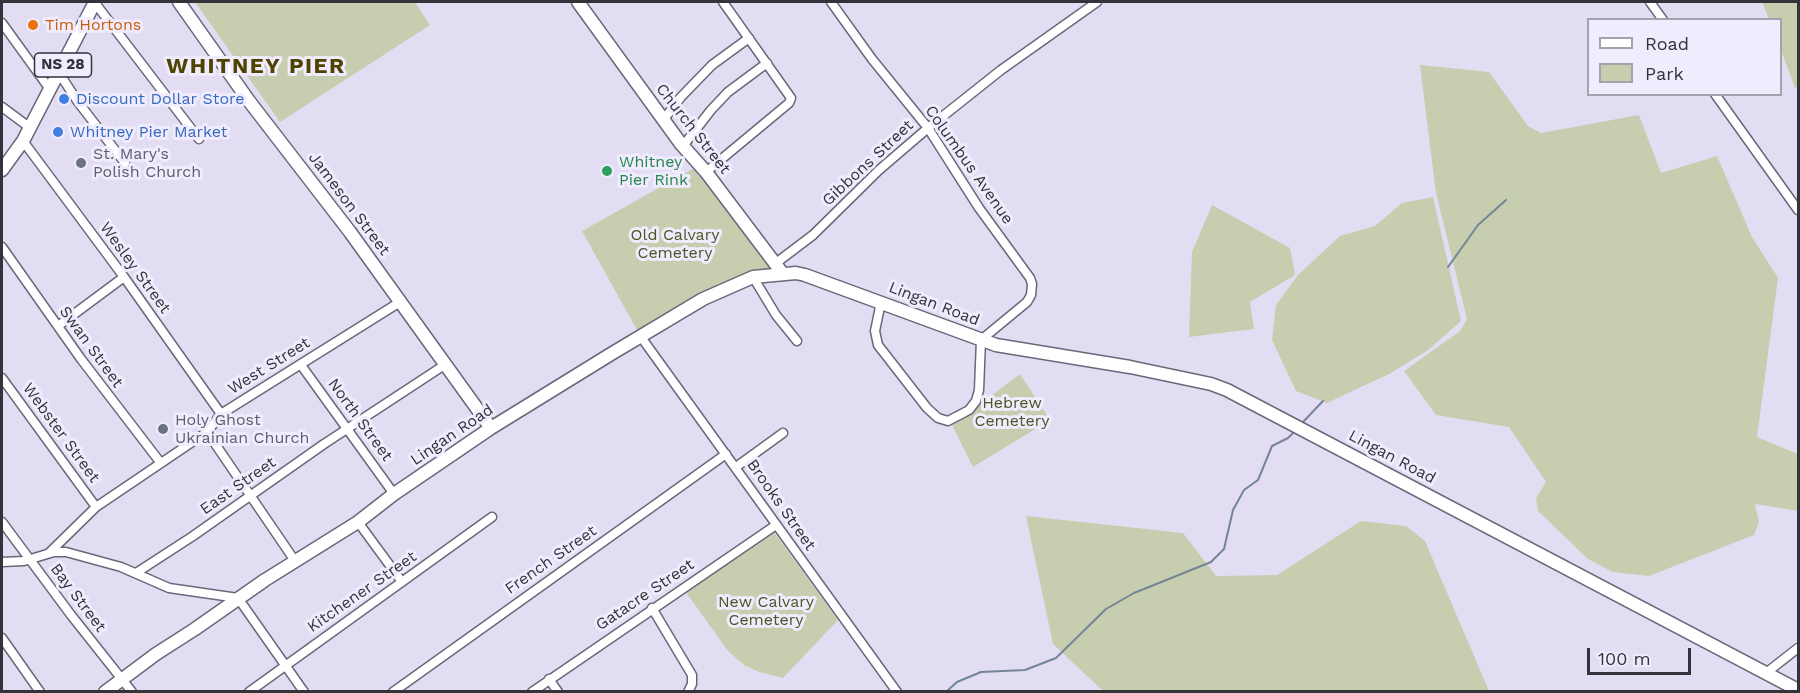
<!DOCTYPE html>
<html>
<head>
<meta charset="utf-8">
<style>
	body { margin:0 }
	#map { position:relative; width:1800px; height:693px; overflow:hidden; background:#e3ddf3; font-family:"Work Sans",sans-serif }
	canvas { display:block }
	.frame { position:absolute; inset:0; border:3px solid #34323a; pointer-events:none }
	.legend { position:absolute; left:1587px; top:18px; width:195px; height:78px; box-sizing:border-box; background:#f0ebfd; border:2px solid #a5a1af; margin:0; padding:8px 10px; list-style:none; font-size:18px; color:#34323a }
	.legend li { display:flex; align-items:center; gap:12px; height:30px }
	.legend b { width:30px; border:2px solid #a5a1af }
	.scale { position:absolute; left:1587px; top:648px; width:104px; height:27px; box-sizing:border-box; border:3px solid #34323a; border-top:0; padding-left:8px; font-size:18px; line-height:21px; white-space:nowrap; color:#34323a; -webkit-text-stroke:4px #f0ebfd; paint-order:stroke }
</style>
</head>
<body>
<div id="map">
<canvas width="1800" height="693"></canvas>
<div class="frame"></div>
<ul class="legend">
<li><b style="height:8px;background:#fff"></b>Road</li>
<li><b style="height:16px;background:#c7ceb0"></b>Park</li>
</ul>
<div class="scale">100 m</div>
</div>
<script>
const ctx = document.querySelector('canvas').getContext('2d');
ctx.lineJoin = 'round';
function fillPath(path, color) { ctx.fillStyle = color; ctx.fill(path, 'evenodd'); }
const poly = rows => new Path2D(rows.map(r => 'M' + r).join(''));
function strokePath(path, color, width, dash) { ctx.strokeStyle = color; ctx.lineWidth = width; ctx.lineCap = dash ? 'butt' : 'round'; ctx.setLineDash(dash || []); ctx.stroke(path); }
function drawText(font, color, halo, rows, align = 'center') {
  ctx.font = font + ' "Work Sans",sans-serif'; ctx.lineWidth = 6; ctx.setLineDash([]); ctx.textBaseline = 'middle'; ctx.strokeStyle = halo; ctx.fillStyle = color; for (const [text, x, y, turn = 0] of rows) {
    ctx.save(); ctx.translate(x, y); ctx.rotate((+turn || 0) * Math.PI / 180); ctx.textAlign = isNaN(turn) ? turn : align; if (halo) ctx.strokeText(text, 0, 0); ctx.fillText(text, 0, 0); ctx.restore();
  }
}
fillPath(poly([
	[195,2,415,2,430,25,280,122],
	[1762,2,1798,2,1798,87,1795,88,1781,50,1780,20,1769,19],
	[1420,65,1489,72,1528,126,1541,133,1639,115,1661,173,1717,156,1752,237,1778,278,1757,437,1798,454,1798,511,1755,504,1759,522,1754,535,1649,576,1613,572,1588,559,1538,511,1536,498,1546,482,1509,427,1436,415,1404,371,1460,331,1467,319,1436,193],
	[696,167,776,274,751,275,719,284,637,330,582,231],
	[1433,197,1461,321,1427,351,1389,374,1327,403,1296,391,1272,340,1276,305,1298,275,1340,236,1375,226,1402,203],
	[1212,205,1290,248,1295,275,1250,302,1254,329,1189,337,1192,252],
	[1020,374,1050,420,973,467,952,425],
	[1026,516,1183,533,1216,576,1277,575,1361,521,1406,526,1425,541,1489,691,1103,691,1053,644],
	[774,532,838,620,783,678,759,672,744,665,728,651,685,591]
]), '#c7ceb0');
strokePath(poly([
	[1448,267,1478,225,1506,200],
	[1302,423,1323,401],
	[946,692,957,682,981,672,1025,670,1056,658,1106,609,1134,593,1211,562,1224,549,1233,510,1244,490,1258,480,1272,446,1288,438,1294,432]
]), '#738596', 2);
const street = poly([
	[831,2,872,59,928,128,979,208,1030,278,1032,284,1031,295,1027,302,981,340,979,390,976,401,969,410,948,421,938,418,927,408,878,345,875,331,881,302],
	[1650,2,1663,20],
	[95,3,199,139],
	[2,23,49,88],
	[59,73,78,102,125,163],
	[1715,94,1798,210],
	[2,107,29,127],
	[664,119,681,97,712,65,749,38],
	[23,141,124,277,221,414],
	[683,146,711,110,728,92,767,63],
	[706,172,789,103,791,98,723,2],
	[2,247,81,359,160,462],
	[776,263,813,235,879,170,928,128,1001,70,1097,2],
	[753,277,776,315,797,341],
	[58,326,124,277],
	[641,337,897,692],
	[301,365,394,494],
	[2,378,96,507],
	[207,432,295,561],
	[736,467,783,433],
	[2,522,71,615,132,692],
	[358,522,402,582],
	[49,553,96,507,207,432,221,414,400,302],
	[2,562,24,561,54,552,66,552,121,567,169,588,238,598,304,692],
	[136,573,193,536,324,444,446,364],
	[652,608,692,675,692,684,688,692],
	[2,638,40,692],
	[1766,673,1798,648],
	[549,679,558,692],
	[249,692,492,517],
	[393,692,726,454],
	[532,692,776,525]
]);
const secondary = poly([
	[179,2,249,101,350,232,491,428],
	[578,2,681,144,706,172,783,274],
	[105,692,156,654,195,629,265,580,358,522,394,494,491,428,611,354,703,299,753,277,796,273,805,275,996,345,1130,367,1211,384,1227,390,1798,690]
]);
const primary = poly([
	[2,170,23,141,95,2]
]);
strokePath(street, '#6b6679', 11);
strokePath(secondary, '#6b6679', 15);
strokePath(primary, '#6b6679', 15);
strokePath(street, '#fff', 8);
strokePath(secondary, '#fff', 12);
strokePath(primary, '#fff', 12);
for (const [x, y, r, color] of [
	[33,25,6,"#e8710a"],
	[64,99,6,"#3f7fe0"],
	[58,132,6,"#3f7fe0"],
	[81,163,6,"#6b7280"],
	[607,171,6,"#2e9e5b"],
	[163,429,6,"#6b7280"]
]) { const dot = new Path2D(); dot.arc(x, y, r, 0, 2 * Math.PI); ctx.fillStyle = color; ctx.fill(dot); strokePath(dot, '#f0ebfd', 2); }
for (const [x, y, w] of [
	[63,65,57]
]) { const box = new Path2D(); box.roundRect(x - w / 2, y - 12, w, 24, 4.5); ctx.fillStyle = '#f0ebfd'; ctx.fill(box); strokePath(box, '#34323a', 1.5); }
drawText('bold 15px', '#34323a', null, [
	["NS 28",63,65]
]);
drawText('16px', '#c56008', '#f0ebfd', [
	["Tim Hortons",45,25]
], 'left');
drawText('16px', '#366cbe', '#f0ebfd', [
	["Discount Dollar Store",76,99],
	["Whitney Pier Market",70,132]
], 'left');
drawText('16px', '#34323a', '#f0ebfd', [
	["Church Street",693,129,52],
	["Gibbons Street",868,163,-43],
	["Columbus Avenue",969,165,55],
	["Jameson Street",349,204,53],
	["Wesley Street",135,268,54],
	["Lingan Road",934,304,21],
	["Swan Street",91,347,54],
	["West Street",269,366,-32],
	["North Street",360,420,54],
	["Webster Street",61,433,54],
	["Lingan Road",452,435,-34],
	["Lingan Road",1392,457,28],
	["East Street",238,486,-35],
	["Brooks Street",781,505,55],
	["French Street",551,560,-35],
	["Kitchener Street",362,592,-35],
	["Gatacre Street",645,595,-34],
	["Bay Street",78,598,53]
]);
drawText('16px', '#5b616d', '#f0ebfd', [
	["St. Mary's",93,154],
	["Polish Church",93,172],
	["Holy Ghost",175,420],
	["Ukrainian Church",175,438]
], 'left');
drawText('16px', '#27864d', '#f0ebfd', [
	["Whitney",619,162],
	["Pier Rink",619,180]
], 'left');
drawText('16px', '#4d5725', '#f0ebfd', [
	["Old Calvary",675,235],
	["Cemetery",675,253],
	["Hebrew",1012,403],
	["Cemetery",1012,421],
	["New Calvary",766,602],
	["Cemetery",766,620]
]);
ctx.letterSpacing = '1.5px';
drawText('bold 22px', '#4e4400', '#f0ebfd', [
	["WHITNEY PIER",256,67]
]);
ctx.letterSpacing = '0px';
</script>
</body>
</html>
